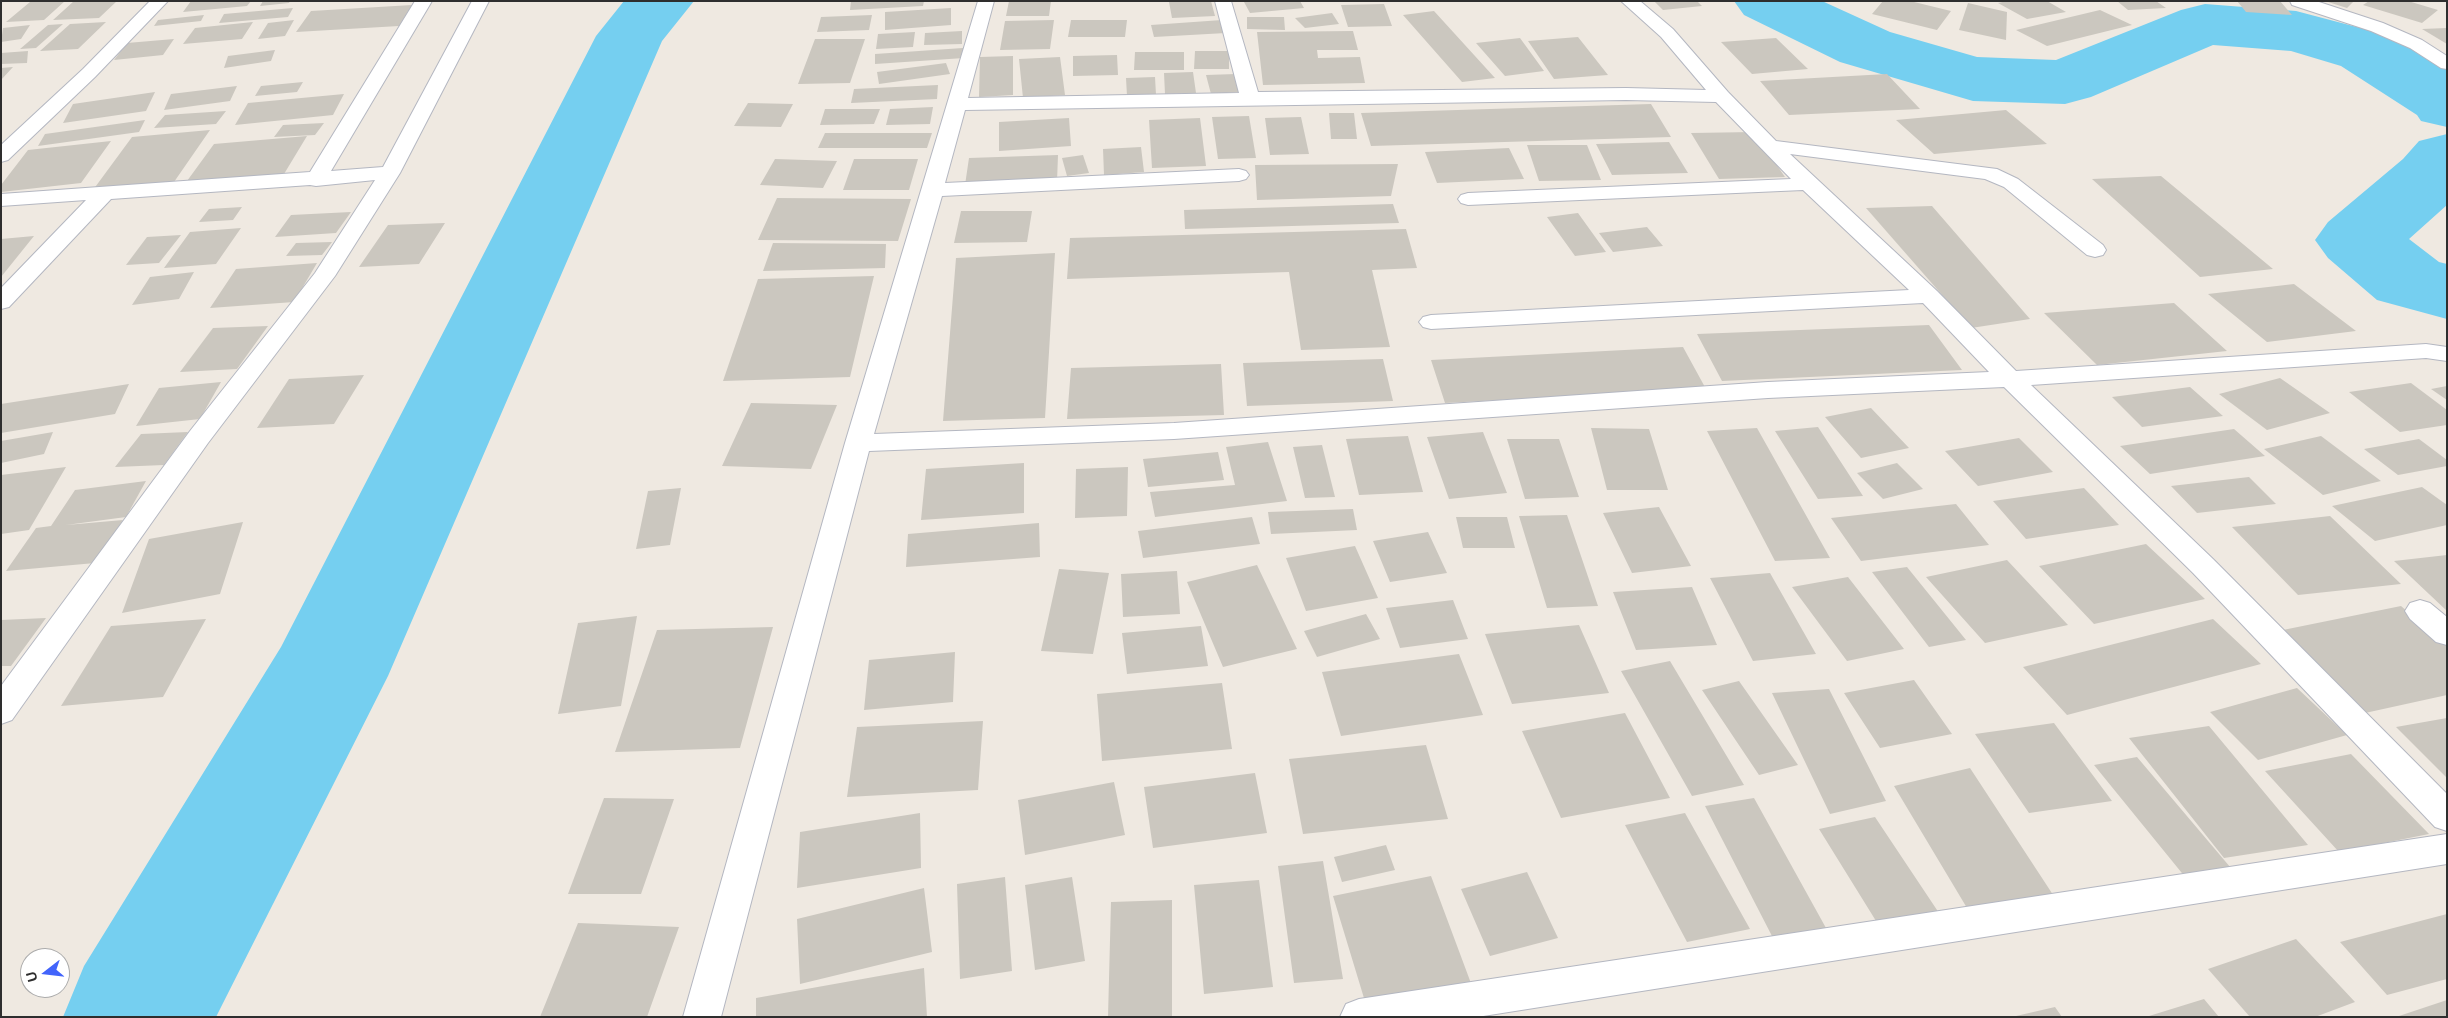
<!DOCTYPE html>
<html>
<head>
<meta charset="utf-8">
<style>
	body { margin:0 }
	#map { position:relative; width:2448px; height:1018px; overflow:hidden; background:#efe9e1; font-family:Arial,sans-serif }
	canvas { display:block }
	.frame { position:absolute; inset:0; border:2px solid #2e2e2e; pointer-events:none }
	.north { position:absolute; left:20px; top:948px; width:50px; height:50px; box-sizing:border-box; background:#fff; border:1px solid #ababab; border-radius:50%; rotate:254deg; font-size:14px; font-weight:700; line-height:20px; text-align:center; color:#2e2e2e }
	.north::after { content:''; display:block; margin:auto; width:18px; height:22px; background:#4264fb; clip-path:polygon(50% 0,100% 100%,50% 72%,0 100%) }
</style>
</head>
<body>
<div id="map">
<canvas width="2448" height="1018"></canvas>
<div class="frame"></div>
<div class="north">U</div>
</div>
<script>
const ctx = document.querySelector('canvas').getContext('2d');
ctx.lineJoin = 'round';
const poly = rows => new Path2D(rows.map(r => 'M' + r).join(''));
function fillPath(path, color) { ctx.fillStyle = color; ctx.fill(path, 'evenodd'); }
function strokePath(path, color, width, dash) { ctx.strokeStyle = color; ctx.lineWidth = width; ctx.lineCap = dash ? 'butt' : 'round'; ctx.setLineDash(dash || []); ctx.stroke(path); }
fillPath(poly([
	[624,1,694,1,662,41,388,676,216,1017,63,1017,84,966,281,647,596,36,624,1],
	[1734,1,1822,1,1890,32,1977,57,2056,60,2181,10,2205,4,2296,11,2391,36,2447,70,2447,127,2421,121,2417,115,2341,66,2291,51,2213,45,2091,97,2065,104,1973,101,1840,62,1744,15,1734,1],
	[2447,134,2447,205,2409,239,2439,262,2447,264,2447,319,2377,300,2328,258,2315,240,2328,222,2403,159,2419,141,2447,134]
]), '#75cff0');
fillPath(poly([
	[65,1,44,20,6,22,30,2],
	[74,1,117,1,99,18,53,20],
	[191,1,251,1,247,6,183,12],
	[263,1,290,1,289,3,260,6],
	[851,1,924,1,923,6,850,10],
	[1009,1,1051,1,1049,16,1006,16],
	[1211,1,1215,16,1172,18,1169,2],
	[1300,1,1304,8,1250,13,1244,2],
	[1654,1,1697,1,1702,6,1663,10],
	[1883,1,1910,1,1951,11,1937,30,1872,14],
	[2007,1,2047,1,2066,12,2027,19,1998,3],
	[2117,1,2156,1,2166,8,2128,10],
	[2237,1,2280,1,2292,15,2246,12],
	[2325,1,2354,1,2347,8],
	[2369,1,2408,1,2438,10,2422,23,2363,5],
	[1968,3,2007,12,2006,40,1959,30],
	[1384,4,1392,26,1348,27,1341,5],
	[412,5,399,26,296,32,311,11],
	[293,8,288,17,219,23,224,14],
	[951,8,951,25,885,30,885,12],
	[2100,10,2132,25,2047,46,2016,30],
	[1434,11,1495,78,1462,82,1403,15],
	[1332,13,1339,24,1305,28,1295,18],
	[204,15,201,21,154,26,158,20],
	[872,15,869,30,817,32,821,17],
	[1247,17,1284,17,1285,30,1247,29],
	[294,20,285,36,258,39,268,23],
	[1054,20,1050,49,1000,50,1005,21],
	[1071,20,1127,20,1125,37,1068,37],
	[1222,20,1226,33,1154,37,1151,25],
	[106,22,78,49,40,51,70,24],
	[253,22,242,39,183,44,195,28],
	[63,24,36,48,20,49,48,25],
	[30,25,21,39,1,42,3,28],
	[2447,28,2447,44,2422,29],
	[962,31,962,44,924,45,925,33],
	[1353,31,1358,50,1317,50,1318,58,1360,57,1365,83,1263,85,1257,32],
	[915,32,913,47,876,49,878,34],
	[1578,37,1608,75,1554,79,1528,41],
	[1520,38,1544,71,1505,76,1476,43],
	[1776,38,1808,69,1752,74,1721,42],
	[174,39,163,55,114,60,127,43],
	[815,39,865,39,850,83,798,84],
	[963,48,964,58,875,64,875,54],
	[275,50,271,61,224,68,228,56],
	[28,51,27,63,1,64,1,53],
	[1195,51,1229,51,1229,69,1194,69],
	[1135,52,1184,52,1184,70,1134,70],
	[1117,55,1118,75,1073,76,1073,56],
	[1013,56,1013,95,979,97,980,57],
	[1060,57,1065,95,1023,98,1019,59],
	[946,63,950,74,879,84,877,72],
	[13,67,1,80,1,68],
	[1193,72,1196,93,1165,94,1164,73],
	[1236,74,1242,92,1211,94,1206,75],
	[1887,74,1920,109,1789,115,1760,81],
	[1155,77,1156,95,1127,96,1126,78],
	[303,82,297,92,255,96,261,86],
	[938,85,937,99,851,103,854,89],
	[237,86,230,101,164,110,171,94],
	[155,92,146,111,63,123,73,104],
	[344,94,333,115,235,125,248,103],
	[748,103,793,104,781,127,734,126],
	[1651,104,1671,137,1371,146,1361,113],
	[933,107,930,124,886,125,890,109],
	[825,109,880,109,874,124,820,125],
	[2006,110,2047,144,1934,154,1896,120],
	[226,111,216,124,154,128,165,115],
	[1329,113,1354,113,1357,139,1331,139],
	[1249,116,1256,158,1218,159,1212,117],
	[1301,117,1309,154,1270,155,1265,118],
	[1069,118,1071,146,999,151,999,122],
	[1200,118,1206,166,1152,168,1149,120],
	[145,120,139,132,38,146,45,134],
	[324,123,315,135,274,137,283,125],
	[210,130,174,182,93,190,132,137],
	[1754,132,1785,177,1719,179,1691,133],
	[825,133,932,133,927,148,818,148],
	[307,136,284,174,187,181,214,144],
	[111,141,81,183,1,192,1,185,28,150],
	[1669,142,1688,173,1612,175,1596,144],
	[1527,145,1587,145,1601,180,1539,181],
	[1141,147,1144,172,1104,175,1103,149],
	[1509,148,1524,179,1437,183,1425,152],
	[1058,155,1057,182,965,185,969,158],
	[1083,155,1089,173,1067,176,1062,158],
	[775,159,837,161,823,188,760,185],
	[854,159,918,159,909,190,843,190],
	[1398,164,1391,196,1257,200,1255,165],
	[2161,176,2273,269,2200,277,2092,179],
	[777,198,911,199,898,241,758,240],
	[1393,204,1399,223,1185,229,1184,210],
	[1932,206,2030,319,1971,328,1866,208],
	[242,207,233,220,199,222,209,209],
	[961,211,1032,211,1027,242,954,243],
	[351,212,336,233,275,237,291,215],
	[1578,213,1606,252,1575,256,1547,217],
	[445,223,419,264,359,267,388,225],
	[1647,227,1663,246,1613,252,1599,233],
	[241,228,216,264,164,268,190,232],
	[1406,229,1417,268,1372,270,1390,347,1301,350,1289,272,1067,279,1070,238],
	[181,235,159,263,126,265,147,237],
	[34,236,1,277,1,239],
	[332,242,322,255,286,256,296,243],
	[773,243,886,244,885,268,763,271],
	[1055,253,1045,418,943,421,956,258],
	[317,263,294,302,210,308,236,269],
	[194,272,179,299,132,305,150,277],
	[874,276,850,377,723,381,758,279],
	[2294,284,2356,331,2267,342,2208,294],
	[2174,303,2227,351,2097,365,2044,313],
	[1929,325,1962,370,1722,381,1697,334],
	[268,326,237,369,180,372,213,328],
	[1683,347,1706,389,1445,403,1431,360],
	[1383,359,1393,401,1247,406,1243,363],
	[1221,364,1224,415,1067,419,1071,368],
	[364,375,334,424,257,428,289,379],
	[2280,378,2330,413,2267,430,2219,394],
	[221,382,200,419,136,426,159,388],
	[2411,383,2447,410,2447,425,2400,432,2349,392],
	[129,384,115,414,1,433,1,404],
	[2447,386,2447,400,2431,389],
	[2190,387,2223,416,2142,427,2112,397],
	[751,403,837,405,811,469,722,466],
	[1871,408,1909,448,1861,458,1825,417],
	[1818,427,1863,496,1818,499,1775,431],
	[1591,428,1649,429,1668,490,1607,490],
	[1757,428,1830,558,1775,561,1707,431],
	[2234,429,2265,456,2150,474,2120,446],
	[53,432,44,454,1,463,1,441],
	[188,432,164,465,115,467,141,434],
	[1483,432,1507,493,1449,499,1427,437],
	[1408,436,1423,492,1359,495,1346,439],
	[2321,436,2381,481,2323,495,2264,449],
	[2019,438,2053,472,1978,486,1945,451],
	[1507,439,1559,439,1579,497,1525,499],
	[2419,439,2447,460,2447,466,2398,475,2364,449],
	[1268,442,1287,501,1155,517,1150,492,1235,485,1226,447],
	[1322,445,1335,497,1305,498,1293,447],
	[1218,452,1224,480,1148,487,1143,459],
	[1024,463,1024,513,921,520,926,469],
	[1897,463,1923,489,1883,499,1857,473],
	[66,467,29,530,1,534,1,475],
	[1128,467,1127,516,1075,518,1076,469],
	[2249,477,2276,504,2197,513,2171,486],
	[146,481,126,517,66,525,123,520,95,563,6,571,36,528,51,526,75,490],
	[2422,487,2447,505,2447,525,2375,541,2332,506],
	[681,488,670,545,636,549,648,491],
	[2084,488,2119,525,2026,539,1993,501],
	[1956,504,1989,545,1861,561,1831,518],
	[1659,507,1691,566,1632,573,1603,513],
	[1353,509,1357,530,1271,534,1268,512],
	[1567,515,1598,606,1547,608,1519,516],
	[2330,516,2401,584,2298,595,2232,527],
	[1252,517,1260,544,1143,558,1138,531],
	[1456,517,1507,517,1515,548,1463,548],
	[243,522,220,594,122,613,149,539],
	[1039,523,1040,557,906,567,908,534],
	[1428,532,1447,573,1390,582,1373,541],
	[2146,544,2205,599,2094,624,2039,566],
	[1355,546,1378,598,1306,611,1286,558],
	[2447,555,2447,611,2394,561],
	[2007,560,2068,625,1985,643,1926,577],
	[1257,565,1297,649,1223,667,1187,582],
	[1907,567,1966,640,1929,647,1872,572],
	[1059,569,1109,573,1093,654,1041,651],
	[1177,571,1180,614,1123,617,1121,574],
	[1770,573,1816,654,1753,661,1710,578],
	[1848,577,1904,649,1847,661,1792,587],
	[1692,587,1717,645,1636,650,1613,592],
	[1453,600,1468,639,1400,648,1386,608],
	[2401,606,2447,646,2447,695,2365,713,2278,631],
	[1366,614,1380,639,1317,657,1304,631],
	[637,616,621,706,558,714,578,623],
	[46,618,11,666,1,666,1,620],
	[206,619,163,697,61,706,111,626],
	[2213,619,2261,664,2067,715,2023,667],
	[1579,625,1609,693,1512,704,1485,634],
	[1201,626,1208,666,1127,674,1122,633],
	[773,627,740,748,615,752,657,630],
	[955,652,953,702,864,710,869,660],
	[1459,654,1483,715,1341,736,1322,672],
	[1670,661,1744,785,1692,796,1621,671],
	[1914,680,1952,734,1880,748,1844,693],
	[1739,681,1798,765,1759,775,1702,690],
	[1222,683,1232,749,1102,761,1097,694],
	[2297,688,2347,735,2258,760,2210,712],
	[1829,689,1886,801,1830,814,1772,693],
	[1625,713,1670,798,1561,818,1522,731],
	[2447,718,2447,778,2396,727],
	[983,721,978,790,847,797,857,727],
	[2054,723,2112,801,2029,813,1975,734],
	[2209,726,2308,845,2224,858,2129,738],
	[1426,745,1448,819,1303,834,1289,759],
	[2351,754,2429,834,2339,852,2265,771],
	[2137,757,2236,874,2190,883,2094,765],
	[1970,768,2061,907,1970,913,1894,786],
	[1255,773,1267,833,1153,848,1144,787],
	[1114,782,1125,835,1025,855,1018,800],
	[604,798,674,799,641,894,568,894],
	[1754,798,1826,928,1773,938,1705,806],
	[920,813,921,868,797,888,800,832],
	[1685,813,1750,929,1687,942,1625,825],
	[1875,817,1941,916,1881,929,1819,829],
	[1386,845,1395,870,1342,882,1334,857],
	[1323,861,1343,979,1294,983,1278,866],
	[1527,872,1558,938,1490,956,1461,889],
	[1431,876,1472,986,1367,1008,1333,896],
	[1005,877,1012,971,960,979,957,884],
	[1072,877,1085,961,1035,970,1025,885],
	[1259,880,1273,987,1204,994,1194,885],
	[924,888,932,952,800,984,797,919],
	[1172,900,1172,1017,1108,1017,1111,902],
	[2447,914,2447,979,2387,995,2340,942],
	[578,923,679,927,647,1017,540,1017],
	[2296,939,2355,1002,2315,1017,2250,1017,2208,969],
	[924,968,927,1017,756,1017,756,998],
	[2204,999,2219,1017,2150,1017,2149,1016],
	[2447,1000,2447,1017,2399,1017,2399,1016],
	[2055,1007,2062,1017,2016,1017,2016,1016]
]), '#cbc7bf');
const minor = poly([
	[150,1,168,1,95,77,8,160,1,162,1,145,83,69,150,1],
	[415,1,432,1,331,171,383,167,472,1,489,1,400,173,335,276,208,443,12,720,1,724,1,686,190,431,315,273,375,180,316,186,310,185,111,199,9,307,1,309,1,288,86,200,1,206,1,194,310,172,415,1],
	[978,1,994,1,968,98,1239,93,1215,1,1231,1,1258,92,1626,88,1706,90,1661,37,1621,1,1640,1,1673,29,1728,92,1776,141,1997,169,2018,179,2103,245,2106,250,2103,255,2095,257,2087,255,2004,187,1985,179,1790,154,1937,291,2016,371,2426,344,2447,347,2447,361,2426,358,2031,385,2213,559,2447,794,2447,831,2435,827,2193,573,2004,387,1768,398,1174,439,869,451,721,1017,683,1017,845,443,978,1],
	[1626,100,1716,102,1791,179,1468,193,1461,195,1458,199,1461,203,1468,205,1803,190,1909,290,1431,315,1423,317,1419,322,1423,327,1431,329,1923,303,1989,372,1768,382,1174,423,874,434,942,196,1239,181,1246,179,1249,175,1246,171,1239,169,945,183,965,110,1626,100],
	[2290,1,2316,1,2383,23,2422,40,2447,56,2447,69,2441,68,2410,48,2371,31,2292,5,2290,1],
	[2420,600,2430,603,2447,617,2447,645,2436,642,2410,619,2405,611,2410,603,2420,600],
	[2447,834,2447,864,1477,1017,1340,1017,1346,1004,1359,999,2447,834]
]);
strokePath(minor, '#b4b7c1', 2);
fillPath(minor, '#fff');
</script>
</body>
</html>
